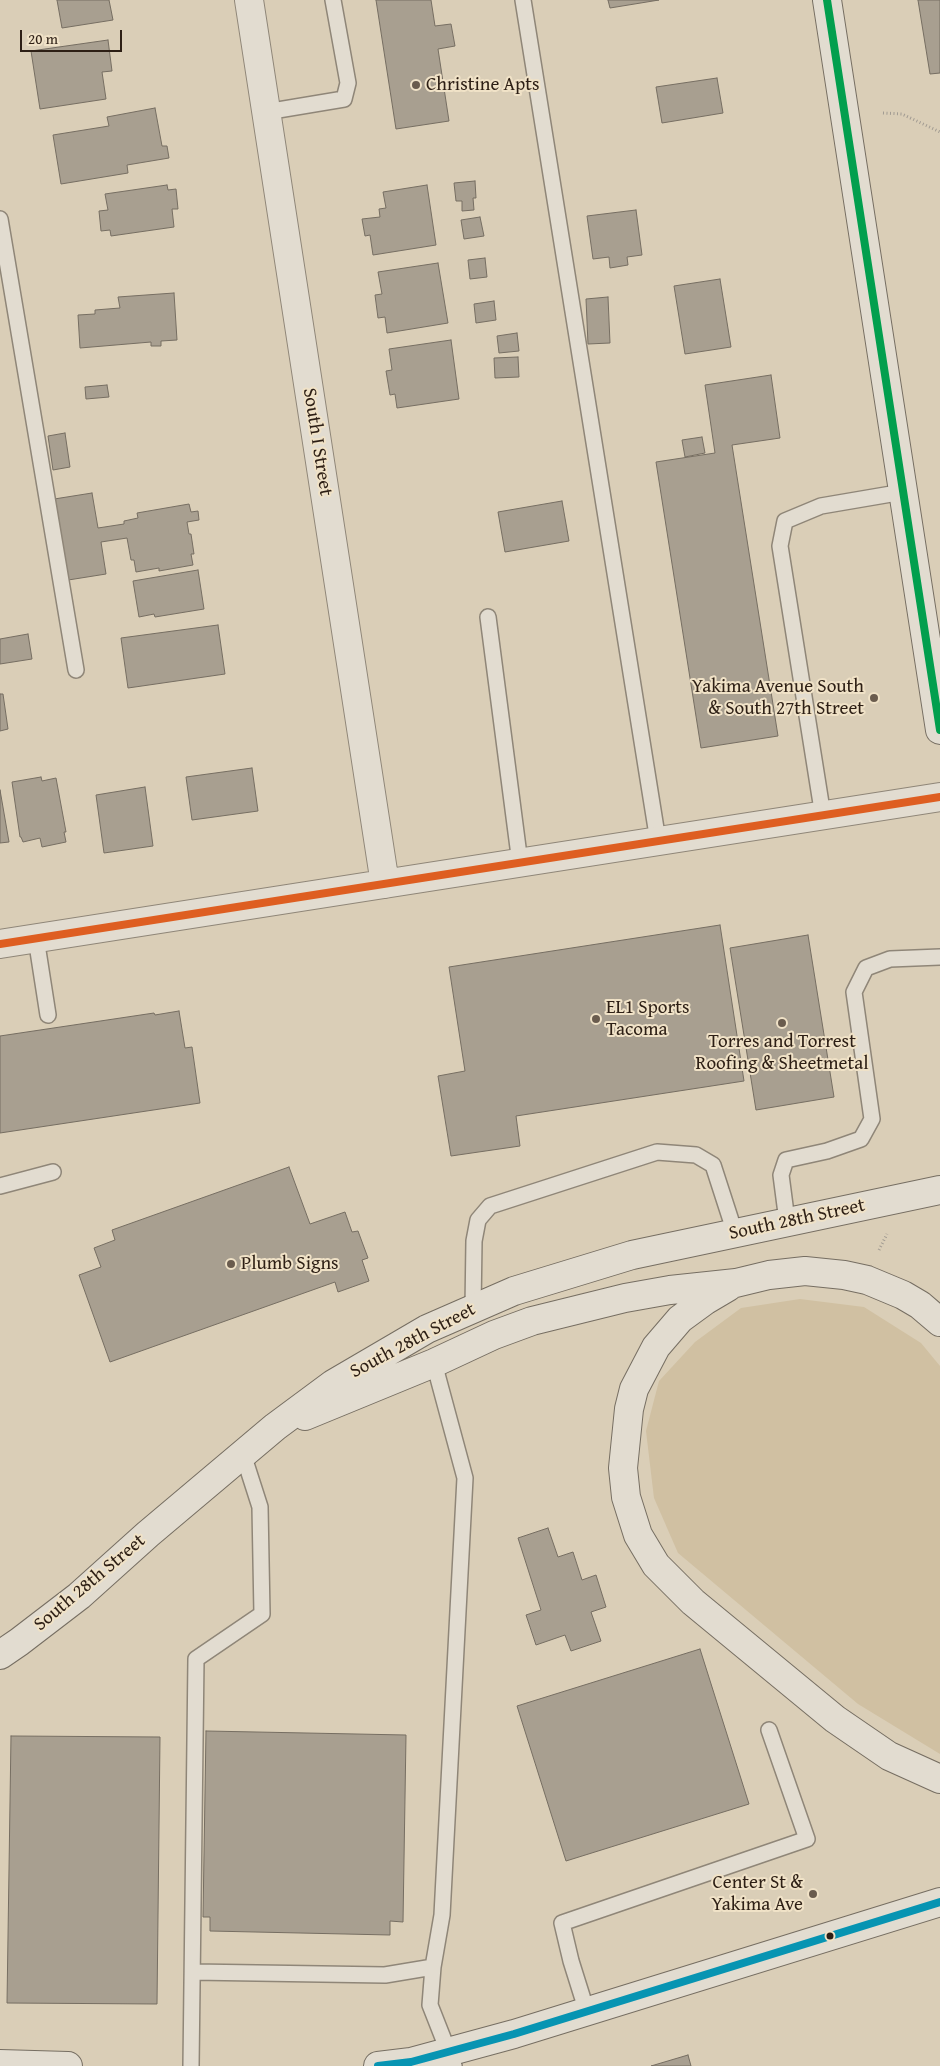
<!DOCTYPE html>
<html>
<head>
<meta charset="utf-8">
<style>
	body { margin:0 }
	#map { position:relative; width:940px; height:2066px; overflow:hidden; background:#daceb7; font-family:"Gentium Book Plus",serif }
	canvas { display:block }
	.scale { position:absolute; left:20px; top:30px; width:102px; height:22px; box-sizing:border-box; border:2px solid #2d1f15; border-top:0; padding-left:6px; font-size:15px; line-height:18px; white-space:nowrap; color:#2d1f15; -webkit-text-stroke:4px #f0e2c7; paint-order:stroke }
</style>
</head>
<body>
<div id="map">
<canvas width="940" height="2066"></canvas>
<div class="scale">20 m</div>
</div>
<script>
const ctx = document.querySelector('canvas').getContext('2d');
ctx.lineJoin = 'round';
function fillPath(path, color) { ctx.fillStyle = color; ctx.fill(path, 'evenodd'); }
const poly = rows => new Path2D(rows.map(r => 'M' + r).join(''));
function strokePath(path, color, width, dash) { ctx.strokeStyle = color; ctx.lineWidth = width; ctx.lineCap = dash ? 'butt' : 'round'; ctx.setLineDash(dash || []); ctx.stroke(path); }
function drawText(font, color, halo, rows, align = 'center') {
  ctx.font = font + ' "Gentium Book Plus",serif'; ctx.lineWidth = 4; ctx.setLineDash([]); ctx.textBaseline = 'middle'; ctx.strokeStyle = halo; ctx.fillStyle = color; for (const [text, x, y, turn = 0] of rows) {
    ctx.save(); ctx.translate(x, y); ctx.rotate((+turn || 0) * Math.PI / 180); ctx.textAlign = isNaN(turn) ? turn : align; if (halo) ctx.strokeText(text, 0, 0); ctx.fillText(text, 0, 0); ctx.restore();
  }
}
fillPath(poly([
	[800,1299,864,1307,921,1343,940,1366,940,1754,858,1704,678,1553,654,1498,646,1431,659,1381,695,1342,741,1308]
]), '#d0c0a2');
const building = poly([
	[57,0,109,0,113,20,62,28,57,0],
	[376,0,431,0,435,26,451,24,455,46,438,49,449,121,396,129,376,0],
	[608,0,659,0,610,8,608,0],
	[918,0,940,0,940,73,930,74,918,0],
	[108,40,112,71,102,72,106,99,40,109,31,51,108,40],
	[717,78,723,113,662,123,656,87,717,78],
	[155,108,162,146,167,146,169,158,127,165,128,173,61,184,53,135,109,126,107,117,155,108],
	[475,181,476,198,473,198,474,210,462,211,462,201,456,201,454,183,475,181],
	[167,185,168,190,176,189,178,209,172,209,174,227,111,236,110,230,101,231,99,211,108,210,105,194,167,185],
	[427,185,436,245,373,255,370,235,365,236,362,219,380,217,379,209,386,208,383,192,427,185],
	[636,210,642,255,627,257,628,265,610,268,609,257,593,259,587,216,636,210],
	[480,217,484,236,464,239,461,220,480,217],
	[485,258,487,277,470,279,468,260,485,258],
	[438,263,448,323,387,333,385,317,378,318,375,295,382,294,378,272,438,263],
	[720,279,731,347,685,354,674,286,720,279],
	[174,293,177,340,161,341,161,346,151,346,151,342,80,348,78,315,95,314,95,310,120,308,118,297,174,293],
	[608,297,610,343,588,344,586,299,608,297],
	[494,301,496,320,476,323,474,304,494,301],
	[517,333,519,351,499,353,497,336,517,333],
	[451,340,459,399,397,408,395,394,390,395,386,371,392,370,389,349,451,340],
	[518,357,519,377,495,378,494,358,518,357],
	[771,375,780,438,732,445,778,736,701,748,656,462,715,453,705,385,771,375],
	[107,385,109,397,86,399,85,387,107,385],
	[65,433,70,467,53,470,48,436,65,433],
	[702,437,705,453,685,457,682,440,702,437],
	[92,493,98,528,124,524,124,521,138,518,137,513,189,504,191,512,198,511,199,520,187,522,189,534,191,534,194,554,191,554,193,565,159,571,159,568,136,572,134,560,131,560,127,538,101,542,106,574,62,581,48,500,92,493],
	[562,501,569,541,505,552,498,512,562,501],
	[198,570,204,609,155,617,154,614,139,617,133,581,198,570],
	[218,625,225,674,128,688,121,638,218,625],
	[28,634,32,659,0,664,0,639,28,634],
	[0,694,3,694,8,729,0,731,0,694],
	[252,768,258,811,192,820,186,777,252,768],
	[41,777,42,781,56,778,66,832,64,832,66,842,42,847,40,838,23,842,21,837,20,837,12,782,41,777],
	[145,787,153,846,104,853,96,795,145,787],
	[0,790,9,842,0,843,0,790],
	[720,925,744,1081,516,1116,520,1146,451,1156,438,1076,465,1071,449,967,720,925],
	[808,935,834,1097,756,1110,730,948,808,935],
	[179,1011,185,1048,192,1047,200,1103,0,1133,0,1036,154,1013,155,1015,179,1011],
	[289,1167,310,1224,345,1212,352,1232,358,1231,368,1258,362,1260,369,1281,338,1292,335,1282,110,1362,79,1275,101,1267,94,1248,115,1240,112,1230,289,1167],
	[548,1528,558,1557,573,1552,582,1580,596,1575,606,1607,591,1612,601,1641,571,1651,565,1635,536,1645,526,1615,541,1610,518,1538,548,1528],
	[700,1649,749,1804,566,1861,517,1706,700,1649],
	[206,1731,406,1735,403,1922,390,1921,390,1935,210,1931,210,1917,203,1917,206,1731],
	[11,1736,160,1737,157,2004,7,2003,11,1736],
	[688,2055,691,2066,651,2066,688,2055]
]);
fillPath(building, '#a89f90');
strokePath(building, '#766e62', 1);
const lane = poly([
	[523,0,658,841],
	[266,112,344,99,348,83,333,0],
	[0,219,76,670],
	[488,617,520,863],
	[823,816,780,546,785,521,821,506,903,492],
	[36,938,48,1015],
	[0,1186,53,1172],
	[787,1221,781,1175,786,1160,827,1151,861,1139,872,1119,854,992,866,968,890,959,940,957],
	[473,1308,474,1241,478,1220,490,1206,657,1152,696,1155,713,1165,735,1233],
	[434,1363,465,1478,442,1915,433,1967,430,2005,454,2066],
	[193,1972,385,1975,433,1967],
	[587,2012,571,1961,562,1923,807,1839,769,1730],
	[191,2066,196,1659,262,1614,260,1507,243,1454]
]);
const street = poly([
	[249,0,385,884],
	[0,944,940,797]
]);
const secondary = poly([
	[827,0,940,730],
	[728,1287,706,1300,680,1319,656,1347,634,1389,629,1409,623,1468,626,1497,638,1535,656,1565,693,1602,835,1719,889,1756,940,1779],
	[305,1416,434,1363,494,1335,532,1321,625,1298,670,1290,736,1283,769,1275,805,1271,844,1275,867,1280,903,1295,920,1305,940,1322],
	[0,1655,19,1642,79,1596,148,1534,275,1427,333,1384,427,1329,514,1291,632,1255,940,1190],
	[0,2064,68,2066],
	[378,2066,411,2062,514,2034,940,1902]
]);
strokePath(lane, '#8f8678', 18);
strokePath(street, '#8f8678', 30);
strokePath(secondary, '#766e62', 30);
strokePath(poly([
	[883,113,902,114,940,132],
	[879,1250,887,1234]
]), '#a19b92', 3, [1, 2.5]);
strokePath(lane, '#e2dcd0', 15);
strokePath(street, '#e2dcd0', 28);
strokePath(secondary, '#e2dcd0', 28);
strokePath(poly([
	[378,2066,411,2062,514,2034,940,1902]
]), '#0794b2', 8);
strokePath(poly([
	[827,0,940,730]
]), '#029f4e', 8);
strokePath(poly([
	[0,944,940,797]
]), '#de5e21', 8);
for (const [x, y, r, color] of [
	[416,85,5,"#6a5c4e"],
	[874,698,5,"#6a5c4e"],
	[596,1019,5,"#6a5c4e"],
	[782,1023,5,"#6a5c4e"],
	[231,1264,5,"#6a5c4e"],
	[813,1894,5,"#6a5c4e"],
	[830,1936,4.5,"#2d1f15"]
]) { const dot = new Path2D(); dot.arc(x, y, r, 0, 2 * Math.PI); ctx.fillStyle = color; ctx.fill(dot); strokePath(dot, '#f0e2c7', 2); }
drawText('19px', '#2d1f15', '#f0e2c7', [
	["Christine Apts",426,85],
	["Yakima Avenue South",864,687,"right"],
	["& South 27th Street",864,709,"right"],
	["EL1 Sports",606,1008],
	["Tacoma",606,1030],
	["Torres and Torrest",782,1042,"center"],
	["Roofing & Sheetmetal",782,1064,"center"],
	["Plumb Signs",241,1264],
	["Center St &",803,1883,"right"],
	["Yakima Ave",803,1905,"right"]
], 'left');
drawText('19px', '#2d1f15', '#f0e2c7', [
	["South I Street",317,442,81],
	["South 28th Street",797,1220,-12],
	["South 28th Street",413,1341,-28],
	["South 28th Street",90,1583,-40]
]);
</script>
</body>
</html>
